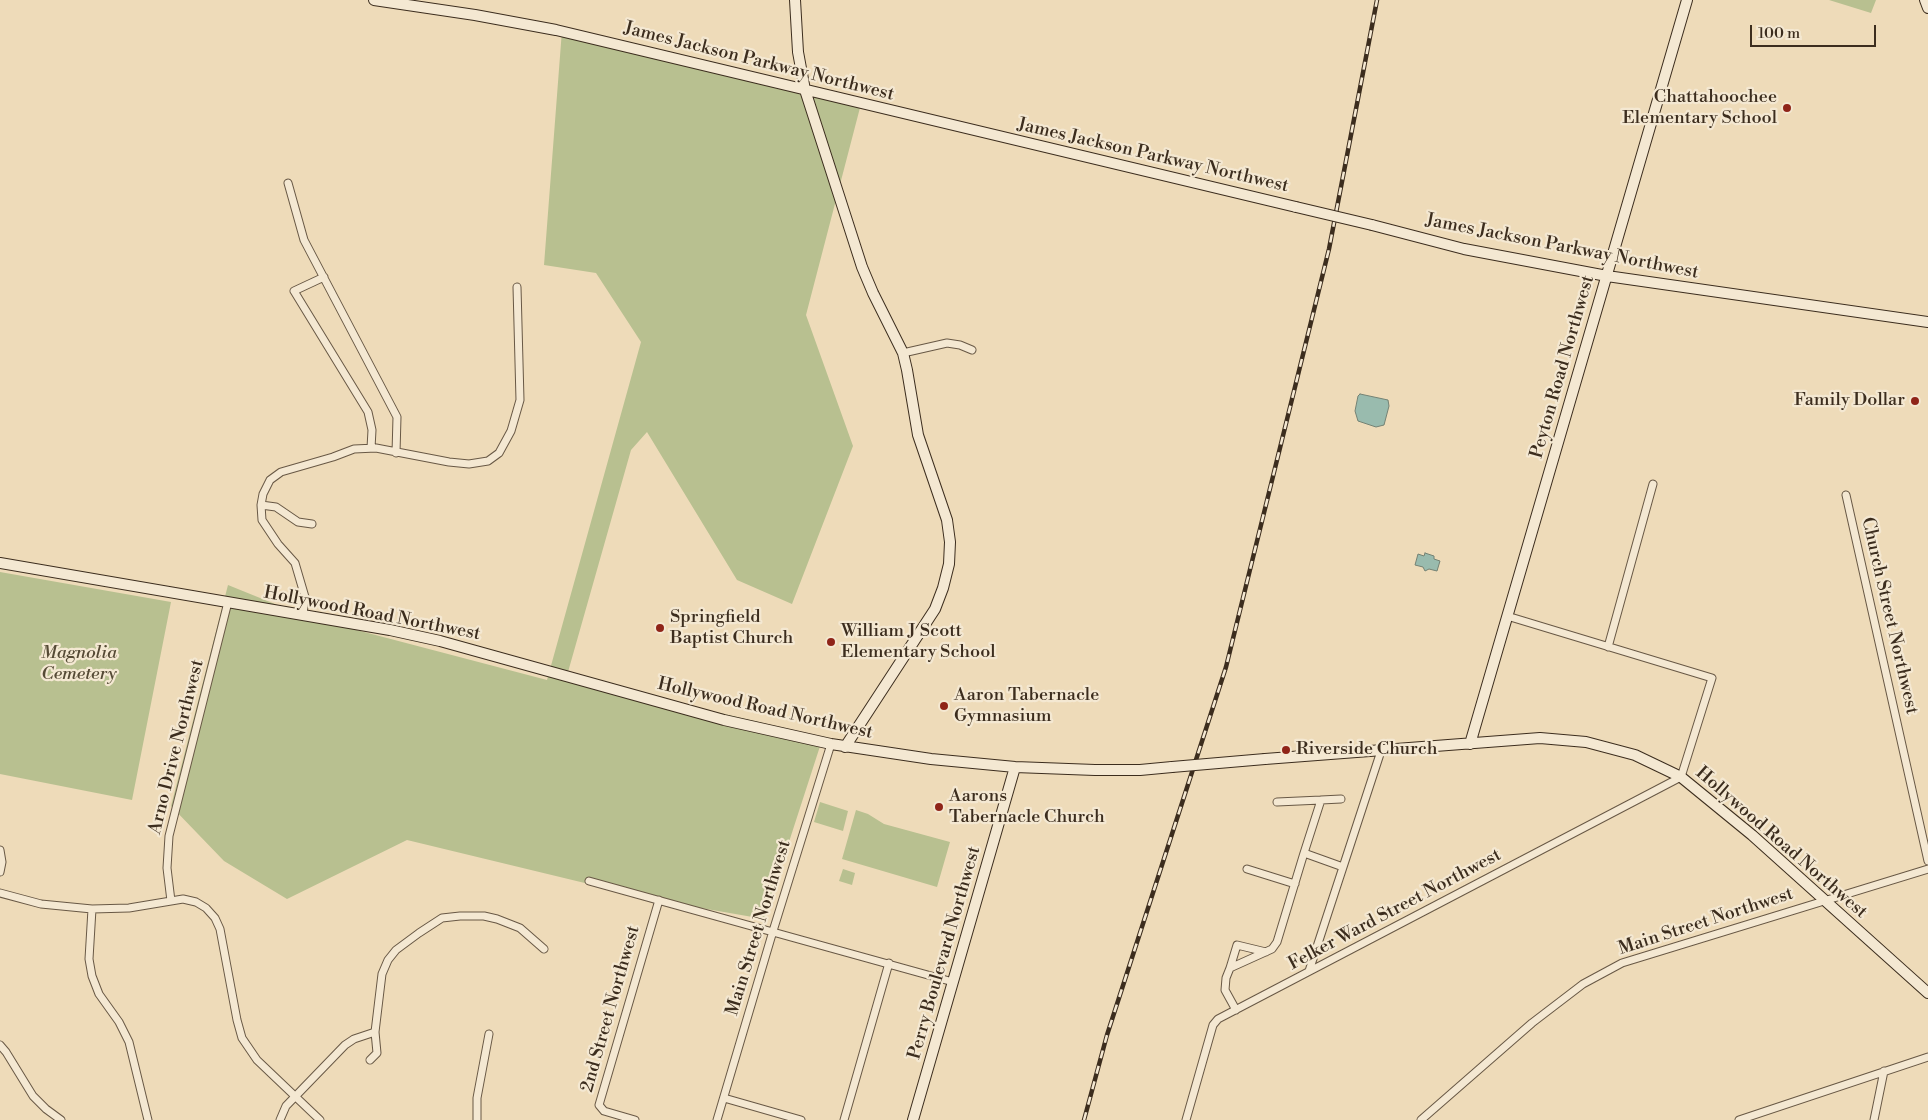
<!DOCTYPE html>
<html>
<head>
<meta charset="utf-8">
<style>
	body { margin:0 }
	#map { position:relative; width:1928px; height:1120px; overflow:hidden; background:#eedbb9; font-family:"Libre Bodoni",serif }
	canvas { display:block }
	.scale { position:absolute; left:1750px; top:25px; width:126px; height:22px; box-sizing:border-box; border:2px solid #3c2d1e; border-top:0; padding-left:6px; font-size:15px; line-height:18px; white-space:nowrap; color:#3c2d1e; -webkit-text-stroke:4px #f4e8d2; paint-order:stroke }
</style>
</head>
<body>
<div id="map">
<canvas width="1928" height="1120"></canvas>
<div class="scale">100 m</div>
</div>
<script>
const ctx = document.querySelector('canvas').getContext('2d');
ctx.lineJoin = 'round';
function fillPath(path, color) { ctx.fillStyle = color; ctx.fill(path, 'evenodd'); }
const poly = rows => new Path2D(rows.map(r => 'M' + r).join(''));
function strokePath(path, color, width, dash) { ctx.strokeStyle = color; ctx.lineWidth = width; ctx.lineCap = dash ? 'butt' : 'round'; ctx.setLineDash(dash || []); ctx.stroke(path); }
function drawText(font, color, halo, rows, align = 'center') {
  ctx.font = font + ' "Libre Bodoni",serif'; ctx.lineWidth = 4.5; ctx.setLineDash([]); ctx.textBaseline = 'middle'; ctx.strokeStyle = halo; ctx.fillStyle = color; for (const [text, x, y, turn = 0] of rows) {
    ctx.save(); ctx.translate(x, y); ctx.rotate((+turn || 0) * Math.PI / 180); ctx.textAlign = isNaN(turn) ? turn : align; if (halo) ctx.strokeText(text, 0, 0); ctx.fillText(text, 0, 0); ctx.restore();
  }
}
fillPath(poly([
	[1829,0,1876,0,1871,13],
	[562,30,862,100,806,315,853,446,792,604,737,580,647,432,631,450,568,672,630,692,823,737,764,919,655,900,407,840,287,899,224,861,171,806,228,585,307,617,547,680,641,342,596,273,544,265],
	[0,572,171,602,132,800,0,774],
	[820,802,848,811,843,831,814,822],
	[856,810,868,814,884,824,950,842,937,887,842,859],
	[843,869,855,873,852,885,839,881]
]), '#b8c090');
const water = poly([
	[1360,394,1388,400,1389,406,1384,425,1376,427,1358,421,1355,411,1358,396,1360,394],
	[1425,553,1434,556,1434,559,1440,561,1437,571,1429,569,1425,571,1423,567,1415,565,1418,554,1424,556,1425,553]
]);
fillPath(water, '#99bbae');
strokePath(water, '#748274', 1);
const street = poly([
	[288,183,304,240,397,417,396,453],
	[324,277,294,291,368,412,372,430,371,448],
	[903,353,947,343,960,345,972,350],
	[1846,495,1928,861],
	[261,505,276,507,298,522,312,524],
	[303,615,305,597,295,563,278,544,262,520,261,505,263,494,270,480,281,472,333,457,354,449,376,448,449,462,469,464,488,461,499,453,511,431,520,400,517,287],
	[1608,647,1653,484],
	[1341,799,1321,800,1304,853,1343,867],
	[1277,802,1321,800],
	[0,850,2,862,0,872],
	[1247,869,1295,884],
	[589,881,953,982],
	[0,893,41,904,92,909,129,908,183,899,196,902,206,908,215,918,220,929,237,1020,242,1038,257,1060,320,1120],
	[171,901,167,868,169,836,228,602],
	[92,909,89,959,92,976,99,994,119,1022,129,1042,148,1120],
	[1230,968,1237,945,1266,952],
	[1309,971,1381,751],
	[1236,1010,1225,990,1226,978,1230,968,1272,949,1277,942,1304,853],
	[0,1045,6,1052,33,1096,46,1109,61,1120],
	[370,1060,377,1053,375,1032,382,974,388,960,396,950,419,933,442,918,460,916,484,916,497,919,520,928,544,949],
	[724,1098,801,1120],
	[280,1120,286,1106,345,1045,354,1039,375,1032],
	[477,1120,477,1098,489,1034],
	[635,1120,604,1111,599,1105,659,900],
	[717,1120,773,931,831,744],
	[844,1120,889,963],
	[1186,1120,1213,1025,1218,1019,1681,777,1712,678,1507,616],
	[1421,1120,1532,1023,1583,984,1622,963,1928,869],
	[1739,1120,1928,1057],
	[1874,1120,1884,1071]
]);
const secondary = poly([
	[374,0,475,15,556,30,1296,207],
	[795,0,798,52,805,90,862,267,873,293,903,353,907,370,918,435,947,520,950,542,949,564,943,588,935,609,845,747],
	[1925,0,1928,8],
	[1372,225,1464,249,1607,276,1928,322],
	[0,563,390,630,440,641,724,720,831,744,931,759,1015,767,1095,770,1140,770,1172,767],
	[1470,744,1687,0],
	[1265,759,1540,738,1586,742,1635,755,1681,777,1752,835,1928,993],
	[913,1120,1015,767]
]);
strokePath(street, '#685845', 9);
strokePath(secondary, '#3c2d1e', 12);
strokePath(street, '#f4e8d2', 7);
strokePath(secondary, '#f4e8d2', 10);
const rail = poly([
	[1084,1120,1107,1035,1226,667,1329,249,1377,0]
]);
strokePath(rail, '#3c2d1e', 4.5);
strokePath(rail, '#f4e8d2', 2.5, [8]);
const secondaryBridge = poly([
	[1296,207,1372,225],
	[1172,767,1265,759]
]);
strokePath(secondaryBridge, '#3c2d1e', 12, []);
strokePath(secondaryBridge, '#f4e8d2', 10);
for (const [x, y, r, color] of [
	[1787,108,5,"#8f2418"],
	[1915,401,5,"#8f2418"],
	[660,628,5,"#8f2418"],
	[831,642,5,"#8f2418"],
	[944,706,5,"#8f2418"],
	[1286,750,5,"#8f2418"],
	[939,807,5,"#8f2418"]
]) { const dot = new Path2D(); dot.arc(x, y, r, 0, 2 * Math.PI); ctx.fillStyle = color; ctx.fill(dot); strokePath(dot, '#f4e8d2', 2); }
drawText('18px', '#3c2d1e', '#f4e8d2', [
	["James Jackson Parkway Northwest",759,62,14],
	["James Jackson Parkway Northwest",1153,156,13],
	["James Jackson Parkway Northwest",1562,247,11],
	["Peyton Road Northwest",1563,367,-74],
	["Hollywood Road Northwest",372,614,11],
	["Church Street Northwest",1889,616,77],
	["Hollywood Road Northwest",765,709,13],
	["Arno Drive Northwest",177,747,-76],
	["Hollywood Road Northwest",1781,843,41],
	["Felker Ward Street Northwest",1395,910,-28],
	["Main Street Northwest",1706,922,-18],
	["Main Street Northwest",759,928,-73],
	["Perry Boulevard Northwest",945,953,-74],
	["2nd Street Northwest",611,1009,-74]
]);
drawText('18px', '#3c2d1e', '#f4e8d2', [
	["Chattahoochee",1777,98,"right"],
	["Elementary School",1777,119,"right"],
	["Family Dollar",1905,401,"right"],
	["Springfield",670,618],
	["Baptist Church",670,639],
	["William J Scott",841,632],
	["Elementary School",841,653],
	["Aaron Tabernacle",954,696],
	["Gymnasium",954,717],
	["Riverside Church",1296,750],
	["Aarons",949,797],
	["Tabernacle Church",949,818]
], 'left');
drawText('italic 18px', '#554a35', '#f4e8d2', [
	["Magnolia",79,654],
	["Cemetery",79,675]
]);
</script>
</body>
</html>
